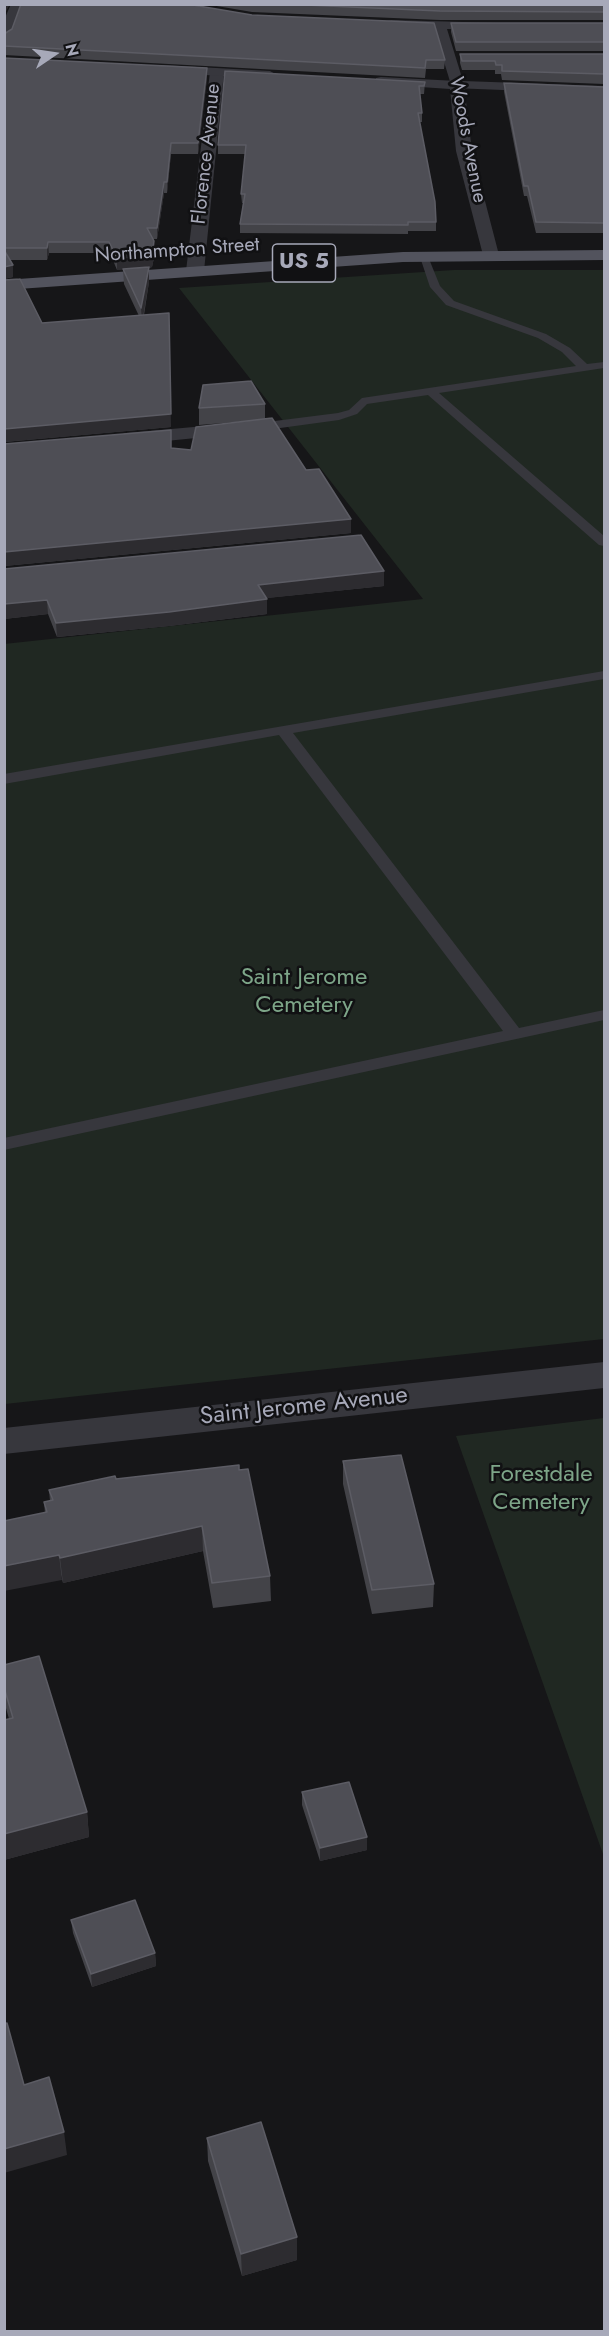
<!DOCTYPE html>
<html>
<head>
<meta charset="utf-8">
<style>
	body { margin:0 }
	#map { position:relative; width:609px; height:2336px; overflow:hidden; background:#161618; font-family:Jost,sans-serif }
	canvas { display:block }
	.frame { position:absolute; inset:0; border:6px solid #a7a9b9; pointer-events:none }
	.north { position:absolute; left:24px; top:24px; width:60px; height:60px; -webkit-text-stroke:4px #111113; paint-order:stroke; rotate:77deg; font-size:16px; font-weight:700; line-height:24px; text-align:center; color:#a7a9b9 }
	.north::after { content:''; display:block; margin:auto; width:21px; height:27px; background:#a7a9b9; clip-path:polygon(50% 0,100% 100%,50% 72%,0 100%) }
</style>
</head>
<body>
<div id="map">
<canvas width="609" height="2336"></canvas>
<div class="frame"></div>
<div class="north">N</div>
</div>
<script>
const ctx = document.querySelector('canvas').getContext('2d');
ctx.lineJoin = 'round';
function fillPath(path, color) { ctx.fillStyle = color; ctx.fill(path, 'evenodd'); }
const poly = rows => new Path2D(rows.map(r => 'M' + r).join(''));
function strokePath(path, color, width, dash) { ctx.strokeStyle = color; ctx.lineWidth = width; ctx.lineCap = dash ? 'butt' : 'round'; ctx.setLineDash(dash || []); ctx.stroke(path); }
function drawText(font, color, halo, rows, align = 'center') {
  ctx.font = font + ' Jost,sans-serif'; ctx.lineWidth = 5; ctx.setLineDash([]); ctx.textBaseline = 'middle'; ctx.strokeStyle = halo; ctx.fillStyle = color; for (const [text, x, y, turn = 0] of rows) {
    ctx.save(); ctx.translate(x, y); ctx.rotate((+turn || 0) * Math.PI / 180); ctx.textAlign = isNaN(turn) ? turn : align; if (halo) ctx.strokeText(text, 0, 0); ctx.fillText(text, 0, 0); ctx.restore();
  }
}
fillPath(poly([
	[454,270,604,270,604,1339,5,1404,4,644,423,599,179,288],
	[604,1418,604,1857,456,1436]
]), '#202822');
fillPath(poly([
	[419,254,427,254,440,286,454,301,546,334,570,348,587,364,604,362,604,368,439,393,604,536,604,546,599,545,428,395,367,404,357,414,339,420,251,432,245,428,251,424,338,413,349,410,362,398,576,366,562,352,538,338,446,305,430,287,419,254],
	[604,671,604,679,293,733,519,1028,604,1010,604,1020,4,1150,4,1138,503,1031,279,735,4,784,4,774,604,671]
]), '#37373d');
fillPath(poly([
	[11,4,23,4,11,38,4,42,4,20,11,4],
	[391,20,500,23,500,29,495,30,447,29,463,81,604,86,604,94,452,88,434,29,386,27,386,21,391,20],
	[217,68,224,72,204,271,195,276,186,271,210,72,217,68],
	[239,423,246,425,249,429,246,433,126,445,119,443,116,439,119,435,126,433,239,423],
	[604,1362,604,1388,4,1454,4,1428,604,1362]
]), '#37373d');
fillPath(poly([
	[162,65,270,71,277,75,270,79,157,72,157,66,162,65],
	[381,77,457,81,464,85,472,151,499,255,497,259,485,259,483,255,456,151,450,89,376,84,376,78,381,77]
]), '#37373d');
fillPath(poly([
	[604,250,604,260,403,262,4,290,4,280,403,252,604,250]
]), '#52535d');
fillPath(poly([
	[205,4,604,4,604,20,440,20,252,12],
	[451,23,604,23,604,51,456,51,451,32],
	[4,34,445,60,444,69,426,69,425,78,4,55],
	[460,54,604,54,604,84,502,80,501,74,495,74,495,70,462,70,460,63],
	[4,58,207,68,207,78,198,154,171,154,167,193,164,193,157,239,153,239,155,253,152,267,149,268,149,282,144,315,171,427,4,442,4,280,42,323,139,316,124,284,123,269,117,270,110,253,49,253,47,260,10,260,13,265,13,277,4,279],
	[425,82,424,94,420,94,422,113,422,122,419,122,436,222,436,231,408,231,408,234,240,233,240,224,243,203,242,203,241,194,246,154,218,154,218,145],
	[504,83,604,87,604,233,536,233,527,196,524,196,504,92],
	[265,404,265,419,306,470,351,533,4,566,4,444,172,448,191,450,249,421,199,425,199,408],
	[4,569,384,586,266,598,267,614,169,626,57,637,48,614,4,619],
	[343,1461,434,1584,433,1607,372,1614,343,1484],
	[239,1470,270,1576,271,1601,213,1608,203,1551,63,1583,45,1513,44,1502,50,1501,49,1490,116,1479],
	[4,1665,87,1812,89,1837,4,1860,4,1720,9,1719,4,1701],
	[302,1792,367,1837,367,1850,320,1861,302,1805],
	[71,1920,155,1953,156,1966,92,1987,73,1933],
	[207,2138,297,2237,297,2260,242,2276,208,2161]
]), '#434348');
fillPath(poly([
	[4,4,10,4,4,15],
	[207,68,207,78,198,154,198,143],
	[171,143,171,154,167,193,167,182],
	[164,182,164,193,157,239,157,228],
	[154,241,155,253,152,267,149,268,149,282,142,323,141,308,149,268,117,270,117,258],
	[48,242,49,253,47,260,47,248],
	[13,265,13,277,4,279,4,267],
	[169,313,171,427,4,442,4,429],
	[351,519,351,533,4,566,4,552],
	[384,571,384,586,258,599,258,585],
	[267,599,267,614,169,626,57,637,56,623],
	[47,600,48,614,4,619,4,604],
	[202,1526,203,1551,63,1583,60,1558],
	[59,1555,62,1580,4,1591,4,1566],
	[87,1812,89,1837,4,1860,4,1834],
	[367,1837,367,1850,320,1861,320,1848],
	[155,1953,156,1966,92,1987,91,1974],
	[64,2132,67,2155,4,2173,4,2149],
	[297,2237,297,2260,242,2276,241,2254]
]), '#2d2c30');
const building = poly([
	[21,4,187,4,252,15,434,23,445,60,426,60,425,68,4,46,4,34,12,29,21,4],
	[283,4,604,4,604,12,440,11,283,4],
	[451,23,604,23,604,42,456,42,451,23],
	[460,54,604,54,604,74,502,71,502,65,496,65,495,61,462,61,460,54],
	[4,58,207,68,198,143,171,143,167,182,164,182,157,228,147,228,154,241,152,256,117,258,109,242,48,242,47,248,4,248,4,58],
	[225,71,425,82,424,86,419,86,422,113,418,113,435,202,436,222,408,222,408,225,240,224,245,194,241,194,246,145,218,145,225,71],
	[504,83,604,87,604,223,536,222,528,186,524,186,504,83],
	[4,250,13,265,4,267,4,250],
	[149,267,141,308,123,269,149,267],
	[20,279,42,323,169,313,171,414,4,429,4,280,20,279],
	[251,381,265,404,199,408,203,385,251,381],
	[272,418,306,470,319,469,351,519,4,552,4,444,171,430,171,448,191,450,196,427,272,418],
	[361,535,384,571,258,585,267,599,169,612,56,623,47,600,4,604,4,569,361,535],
	[401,1455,434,1584,372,1590,343,1461,401,1455],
	[239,1465,239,1470,248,1469,270,1576,212,1583,202,1526,60,1558,59,1555,4,1566,4,1521,47,1512,44,1502,53,1500,49,1490,115,1476,116,1479,239,1465],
	[39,1656,87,1812,4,1834,4,1720,13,1718,4,1687,4,1665,39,1656],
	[349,1782,367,1837,320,1848,302,1792,349,1782],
	[135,1900,155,1953,91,1974,71,1920,135,1900],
	[7,2023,24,2085,49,2077,64,2132,4,2149,4,2024,7,2023],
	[261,2122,297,2237,241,2254,207,2138,261,2122]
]);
fillPath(building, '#4e4e55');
strokePath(building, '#5c5c64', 1.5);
drawText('20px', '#a7a9b9', '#111113', [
	["Woods Avenue",467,140,79],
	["Florence Avenue",207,154,-84],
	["Northampton Street",177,251,-4]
]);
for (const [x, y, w] of [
	[304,263,63]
]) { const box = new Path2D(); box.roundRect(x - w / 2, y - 19, w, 38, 4.5); ctx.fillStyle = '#111113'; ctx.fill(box); strokePath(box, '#a7a9b9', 1.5); }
drawText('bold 22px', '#a7a9b9', null, [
	["US 5",304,263]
]);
drawText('24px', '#7da588', '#111113', [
	["Saint Jerome",304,978],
	["Cemetery",304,1006],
	["Forestdale",541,1475],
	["Cemetery",541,1503]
]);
drawText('24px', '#a7a9b9', '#111113', [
	["Saint Jerome Avenue",304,1407,-6]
]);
</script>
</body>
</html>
